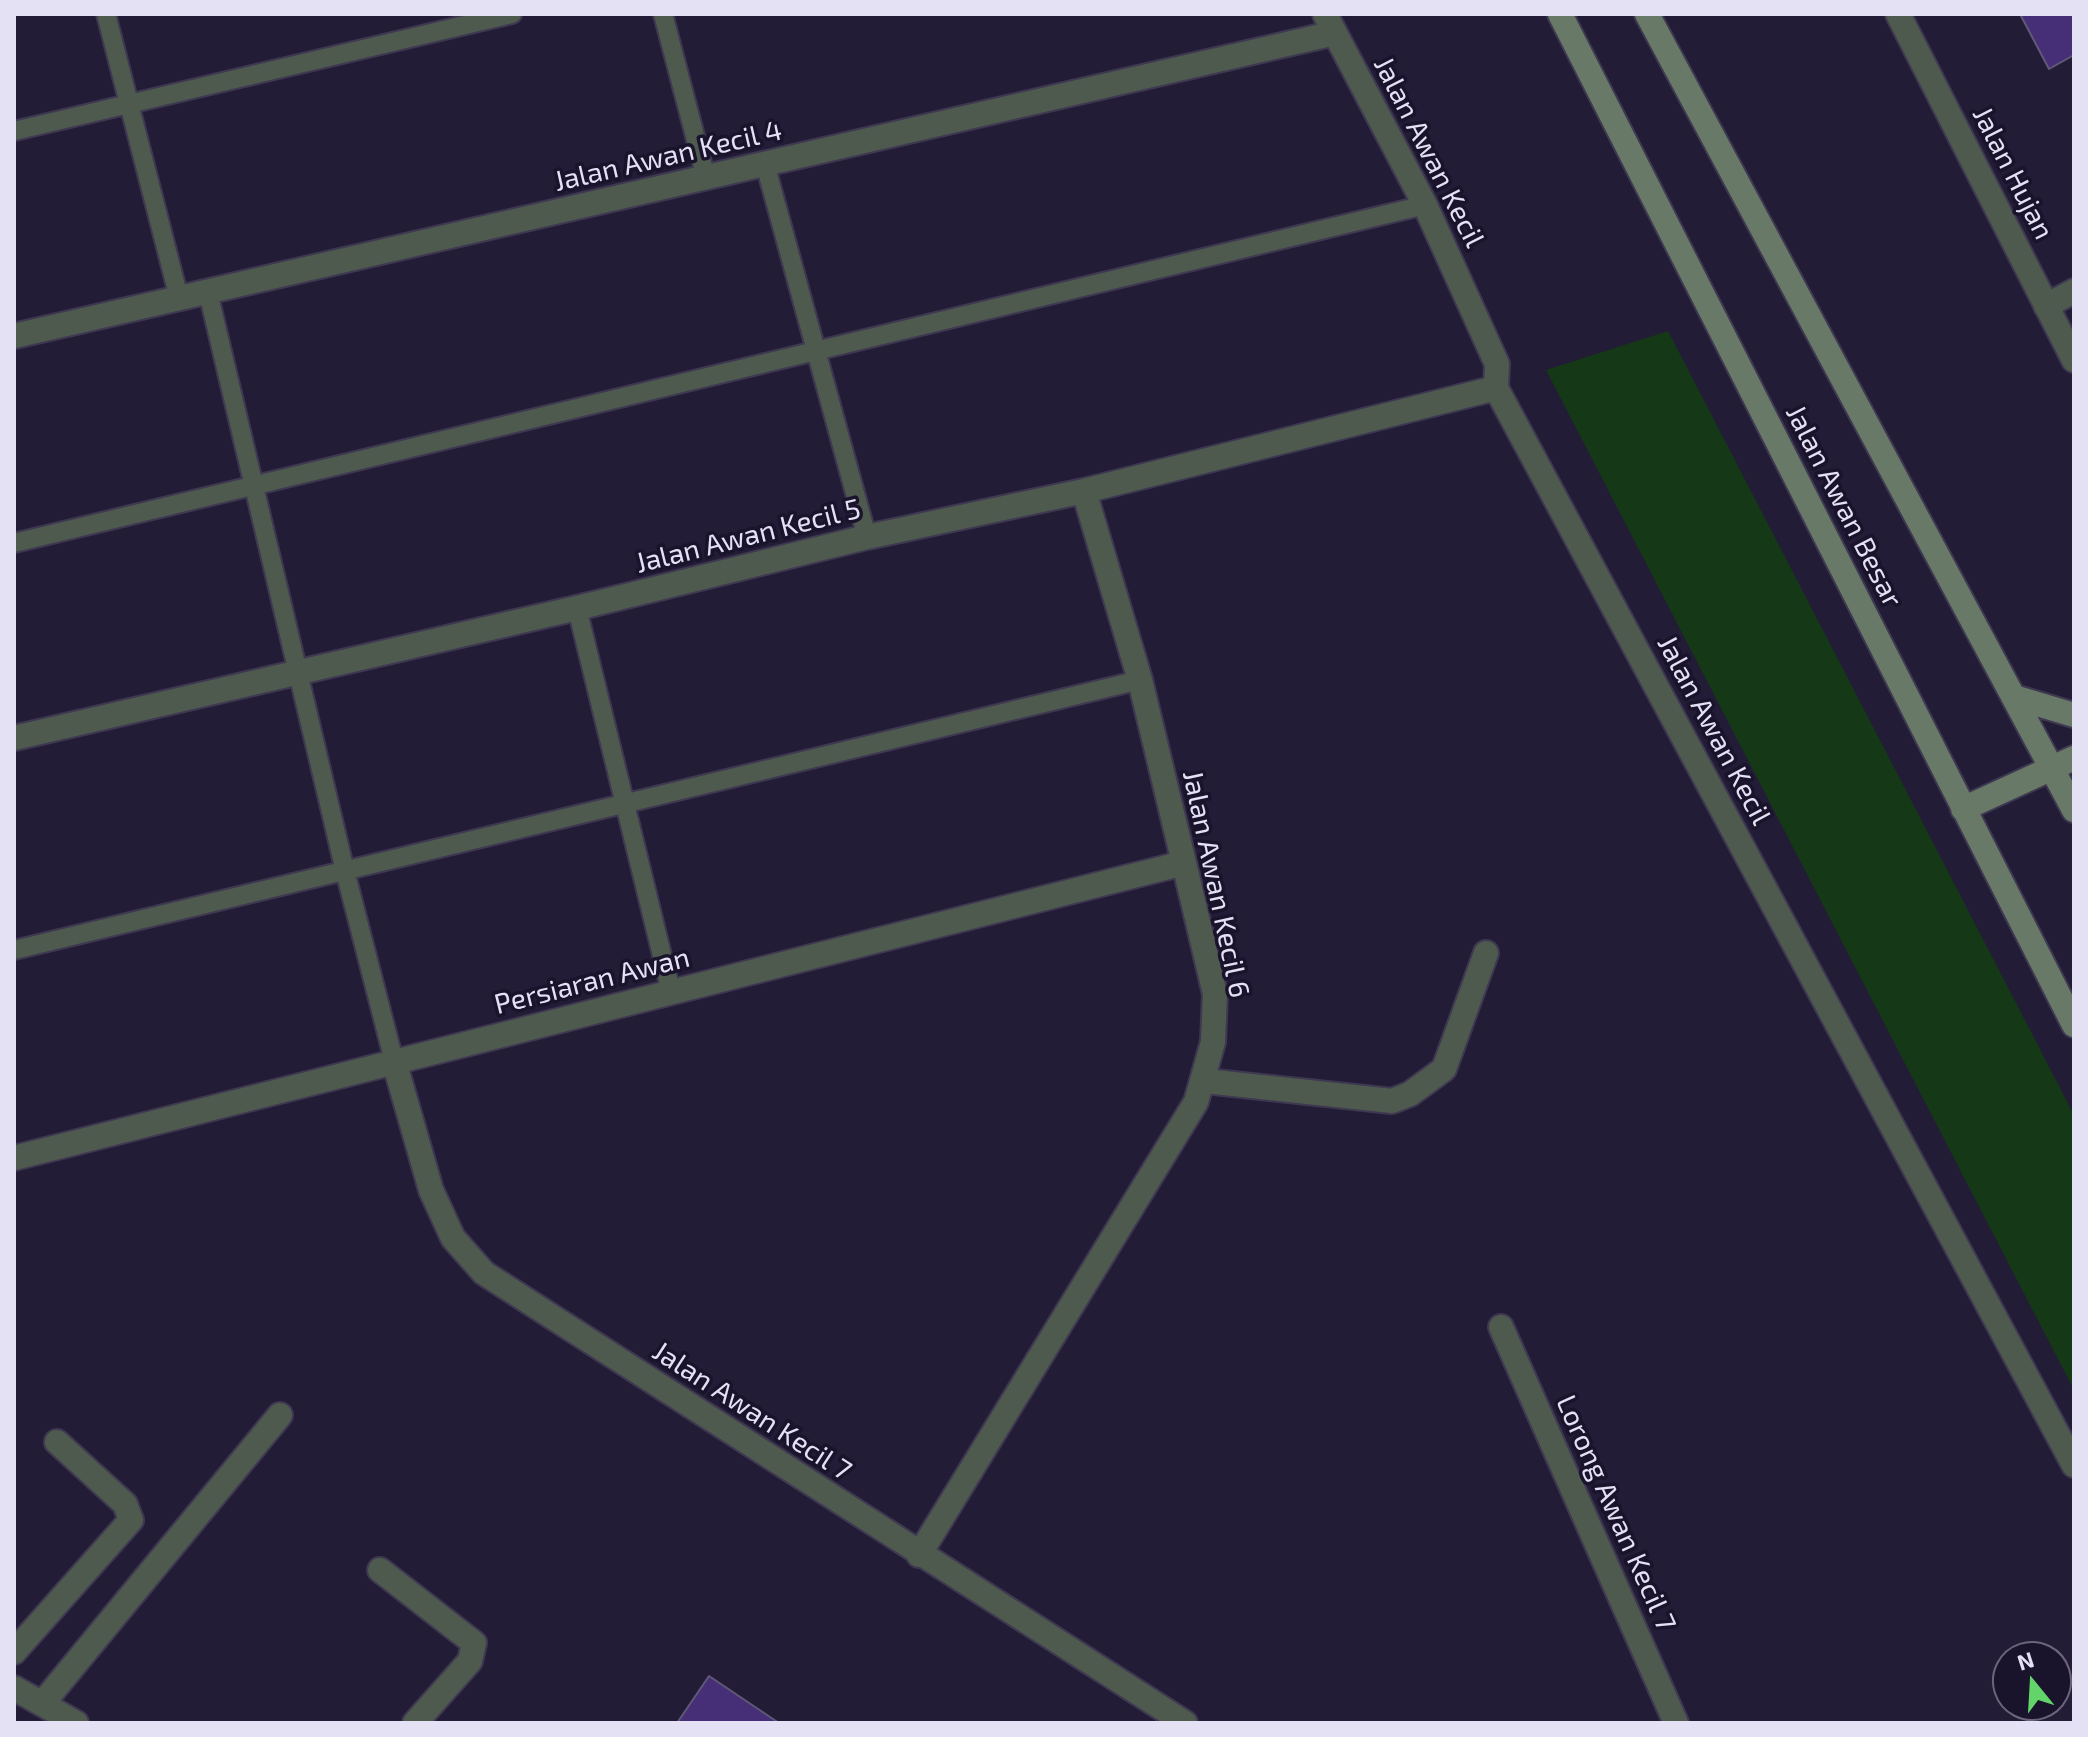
<!DOCTYPE html>
<html>
<head>
<meta charset="utf-8">
<style>
	body { margin:0 }
	#map { position:relative; width:2088px; height:1737px; overflow:hidden; background:#231c36; font-family:"Exo 2",sans-serif }
	canvas { display:block }
	.frame { position:absolute; inset:0; border:16px solid #e5e1f4; pointer-events:none }
	.north { position:absolute; left:1992px; top:1641px; width:80px; height:80px; box-sizing:border-box; background:#1a132c; border:2px solid #6b657c; border-radius:50%; rotate:342deg; font-size:22px; font-weight:700; line-height:32px; text-align:center; color:#e5e1f4 }
	.north::after { content:''; display:block; margin:auto; width:28px; height:36px; background:#62d469; clip-path:polygon(50% 0,100% 100%,50% 72%,0 100%) }
</style>
</head>
<body>
<div id="map">
<canvas width="2088" height="1737"></canvas>
<div class="frame"></div>
<div class="north">N</div>
</div>
<script>
const ctx = document.querySelector('canvas').getContext('2d');
ctx.lineJoin = 'round';
function fillPath(path, color) { ctx.fillStyle = color; ctx.fill(path, 'evenodd'); }
const poly = rows => new Path2D(rows.map(r => 'M' + r).join(''));
function strokePath(path, color, width, dash) { ctx.strokeStyle = color; ctx.lineWidth = width; ctx.lineCap = dash ? 'butt' : 'round'; ctx.setLineDash(dash || []); ctx.stroke(path); }
function drawText(font, color, halo, rows, align = 'center') {
  ctx.font = font + ' "Exo 2",sans-serif'; ctx.lineWidth = 7; ctx.setLineDash([]); ctx.textBaseline = 'middle'; ctx.strokeStyle = halo; ctx.fillStyle = color; for (const [text, x, y, turn = 0] of rows) {
    ctx.save(); ctx.translate(x, y); ctx.rotate((+turn || 0) * Math.PI / 180); ctx.textAlign = isNaN(turn) ? turn : align; if (halo) ctx.strokeText(text, 0, 0); ctx.fillText(text, 0, 0); ctx.restore();
  }
}
fillPath(poly([
	[1668,331,2074,1115,2074,1390,1546,370]
]), '#153917');
const building = poly([
	[2020,14,2074,14,2074,55,2049,69,2020,14],
	[709,1676,779,1723,677,1723,709,1676]
]);
fillPath(building, '#462f76');
strokePath(building, '#5f5877', 2);
const lane = poly([
	[106,14,179,298],
	[663,14,706,178],
	[14,131,512,14],
	[765,164,867,537],
	[208,292,345,871,394,1061],
	[14,543,1425,205],
	[577,608,671,992],
	[14,950,1140,680]
]);
const street = poly([
	[1325,14,1425,205,1497,364,1496,388,2074,1465],
	[1898,14,2074,360],
	[2046,306,2074,291],
	[14,336,1335,33],
	[14,738,577,608,867,537,1084,491,1496,388],
	[394,1061,431,1190,453,1238,484,1273,1185,1723],
	[1205,1081,1392,1101,1410,1094,1444,1069,1486,953],
	[14,1158,1184,863],
	[1501,1327,1676,1723],
	[919,1555,1196,1102,1213,1042,1215,994,1184,863,1140,680,1084,491],
	[380,1570,474,1643,470,1661,415,1723],
	[14,1652,131,1520,125,1504,57,1442],
	[14,1688,76,1723],
	[42,1704,280,1415]
]);
const secondary = poly([
	[1560,14,2074,1025],
	[1647,14,2074,810],
	[2014,697,2074,715],
	[1963,809,2074,758]
]);
strokePath(lane, '#3e3851', 22);
strokePath(street, '#3e3851', 28);
strokePath(secondary, '#3e3851', 28);
strokePath(lane, '#4f5a4f', 18);
strokePath(street, '#4f5a4f', 24);
strokePath(secondary, '#687968', 24);
drawText('28px', '#e5e1f4', '#1a132c', [
	["Jalan Awan Kecil",1429,152,63],
	["Jalan Awan Kecil 4",668,156,-13],
	["Jalan Hujan",2013,173,63],
	["Jalan Awan Besar",1844,506,63],
	["Jalan Awan Kecil 5",748,536,-14],
	["Jalan Awan Kecil",1714,730,62],
	["Jalan Awan Kecil 6",1216,884,78],
	["Persiaran Awan",592,981,-14],
	["Jalan Awan Kecil 7",752,1411,33],
	["Lorong Awan Kecil 7",1616,1513,66]
]);
</script>
</body>
</html>
